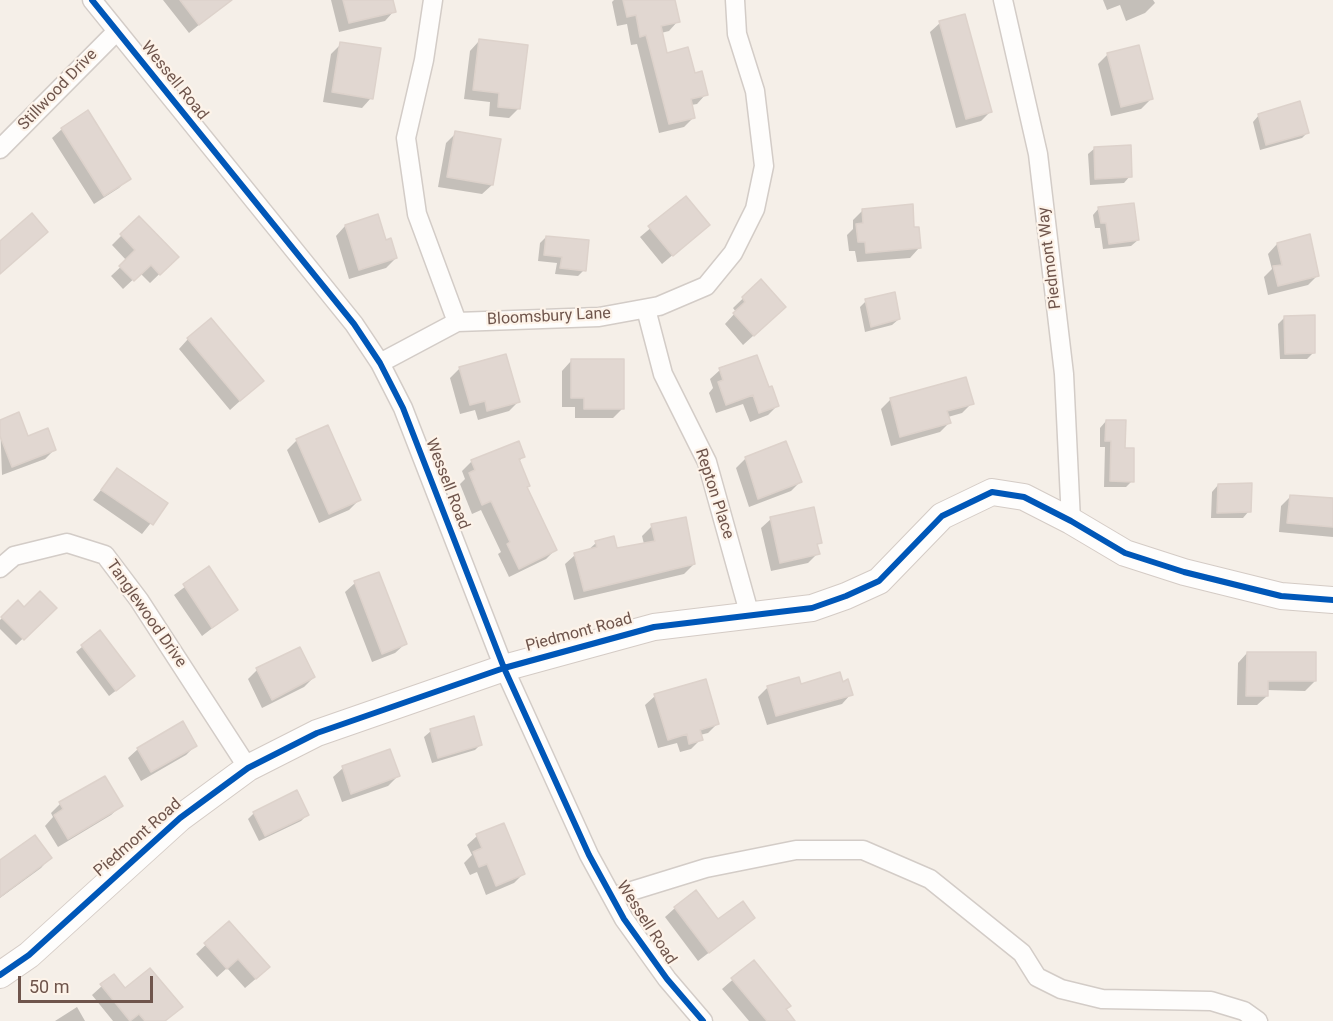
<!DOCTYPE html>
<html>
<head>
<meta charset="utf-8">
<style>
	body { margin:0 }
	#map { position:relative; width:1333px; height:1021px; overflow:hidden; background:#f5efe8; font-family:Roboto,sans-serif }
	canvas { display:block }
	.scale { position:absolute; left:18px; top:976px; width:135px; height:27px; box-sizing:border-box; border:3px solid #6f554c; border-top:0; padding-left:8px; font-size:18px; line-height:21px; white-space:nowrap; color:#6f554c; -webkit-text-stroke:4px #fdf3e9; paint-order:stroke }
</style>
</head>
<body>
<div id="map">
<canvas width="1333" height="1021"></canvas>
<div class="scale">50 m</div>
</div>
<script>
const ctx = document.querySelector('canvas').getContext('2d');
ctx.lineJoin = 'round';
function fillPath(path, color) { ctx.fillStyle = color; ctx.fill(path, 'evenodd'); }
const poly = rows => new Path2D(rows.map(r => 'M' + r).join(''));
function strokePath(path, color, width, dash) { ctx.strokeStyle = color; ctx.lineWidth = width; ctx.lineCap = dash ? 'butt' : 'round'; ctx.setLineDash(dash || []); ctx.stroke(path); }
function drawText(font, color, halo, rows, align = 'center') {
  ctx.font = font + ' Roboto,sans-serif'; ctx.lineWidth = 4.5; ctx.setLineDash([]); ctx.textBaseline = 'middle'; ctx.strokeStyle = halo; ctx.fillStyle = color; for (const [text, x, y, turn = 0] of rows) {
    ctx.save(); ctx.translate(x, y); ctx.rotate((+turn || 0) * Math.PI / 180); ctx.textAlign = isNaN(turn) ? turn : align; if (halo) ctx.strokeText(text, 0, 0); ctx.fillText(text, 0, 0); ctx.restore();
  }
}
fillPath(poly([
	[163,0,220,0,223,5,189,33],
	[331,0,391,0,394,11,385,21,339,32],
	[614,0,674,0,678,21,669,31,661,33,666,55,694,75,706,94,697,104,691,105,694,117,684,127,659,133,637,44,631,45,627,24,617,26,612,2],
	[1103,0,1153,0,1155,3,1145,13,1126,21,1120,5,1107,10],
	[940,23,990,112,981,121,956,128,930,32],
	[479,41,519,108,509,118,489,116,490,102,464,99,470,51],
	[341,44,371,98,362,108,323,102,331,54],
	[1108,54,1151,99,1141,109,1111,116,1098,64],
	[1259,115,1308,132,1302,138,1260,150,1253,122],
	[62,129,129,178,119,188,94,204,52,138],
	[456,133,492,185,482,194,438,187,446,143],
	[1095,148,1130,176,1124,183,1090,185,1088,154],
	[686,198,708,225,662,264,640,237],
	[1099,208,1138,240,1131,246,1103,249,1100,228,1095,228,1093,215],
	[863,210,913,229,919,248,910,258,857,262,855,251,849,251,847,235,853,229,853,220],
	[139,218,177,257,150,283,140,273,123,289,111,276,127,261,112,245],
	[345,226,385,241,396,258,386,268,349,279,336,236],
	[546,237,584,270,578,276,555,274,557,263,538,261,540,243],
	[1277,244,1318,275,1308,285,1268,295,1264,277,1272,269,1268,254],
	[761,281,775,316,743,345,725,324,736,312,733,308],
	[866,301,899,319,892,325,865,332,860,307],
	[1285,317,1314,352,1307,359,1280,359,1278,324],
	[188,339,262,381,230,410,179,349],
	[571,361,623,408,613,418,575,418,575,407,562,407,562,371],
	[460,368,518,402,509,411,478,420,475,410,460,414,450,378],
	[720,370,768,389,778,405,768,415,750,422,743,404,716,413,709,393,713,388,710,379],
	[965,379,972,403,962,413,948,417,949,423,940,432,891,446,881,409,890,400],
	[0,421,27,438,54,450,45,459,2,475],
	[1106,421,1124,449,1132,481,1126,487,1104,487,1105,447,1100,447,1100,428],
	[297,440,359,500,349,510,319,523,287,450],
	[524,456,518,462,525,488,555,550,546,559,509,577,498,554,501,552,481,510,472,514,460,484,465,479,462,471,472,461],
	[746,458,800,482,791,491,749,507,736,468],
	[117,470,166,504,142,534,93,500],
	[1218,485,1249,511,1243,518,1211,518,1212,492],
	[1291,496,1333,500,1333,537,1279,532,1281,506],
	[771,519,821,542,816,546,818,553,808,563,771,571,761,528],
	[652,526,694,564,684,574,574,600,565,564,575,555,587,551,596,543,616,550,644,544,642,536],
	[209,569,236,610,202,636,174,595],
	[355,583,405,644,395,653,372,662,345,592],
	[18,602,24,609,55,608,16,645,0,629,0,620],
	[100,632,127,682,109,696,76,652],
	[1247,653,1315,681,1305,691,1267,690,1267,696,1257,705,1237,705,1238,663],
	[257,670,314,677,304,687,262,708,248,679],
	[842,684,851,694,842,704,767,725,758,697,768,687],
	[655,696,718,723,708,733,700,735,701,739,691,749,680,752,677,743,658,748,645,705],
	[431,731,481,744,475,750,432,763,424,737],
	[195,746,186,755,141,781,128,758,138,749],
	[389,751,398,776,388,786,342,802,333,777,343,768],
	[60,804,121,806,111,815,58,847,45,826,53,817,51,813],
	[254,813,308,814,301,821,259,841,248,819],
	[477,836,523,874,514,883,486,895,477,872,470,875,464,863,472,855,467,845],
	[50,858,41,868,0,898,0,862],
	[675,908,718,922,754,918,698,961,665,917],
	[229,923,259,976,245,988,227,968,217,977,196,954],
	[753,962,791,1021,749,1021,722,989],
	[113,976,125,990,171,1016,165,1021,113,1021,92,995],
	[77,1007,85,1021,55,1021]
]), '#0003');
const building = poly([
	[180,0,232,0,199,25,180,0],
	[343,0,393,0,396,12,349,23,343,0],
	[623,0,675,0,680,22,661,26,667,53,688,47,695,73,702,71,708,95,691,99,695,118,669,124,646,35,640,37,636,15,627,17,623,0],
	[965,14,992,112,966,119,939,21,965,14],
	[479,39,528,45,520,109,498,107,499,93,473,90,479,39],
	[340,42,381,48,373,99,332,92,340,42],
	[1139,45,1153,99,1121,107,1107,53,1139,45],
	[1300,101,1309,133,1266,145,1258,114,1300,101],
	[88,110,131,179,104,196,61,128,88,110],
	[455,131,501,139,493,185,447,177,455,131],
	[1131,145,1132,177,1095,179,1094,147,1131,145],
	[686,196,710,225,673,256,648,226,686,196],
	[1134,203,1139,240,1109,244,1106,223,1101,223,1098,207,1134,203],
	[913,204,914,227,919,227,921,248,866,253,865,242,858,242,856,224,863,223,862,209,913,204],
	[32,213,48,232,0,274,0,241,32,213],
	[378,214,386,240,391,238,397,258,359,270,345,225,378,214],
	[139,216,179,257,160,275,151,265,134,281,119,266,135,250,120,234,139,216],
	[1310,234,1319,276,1278,286,1273,266,1282,265,1277,243,1310,234],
	[546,236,589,240,586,271,560,268,562,257,544,255,546,236],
	[761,279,786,307,754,336,733,313,745,302,742,297,761,279],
	[895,292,900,319,871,327,865,299,895,292],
	[1315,315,1315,353,1285,354,1284,316,1315,315],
	[211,318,264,381,240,401,187,338,211,318],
	[506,354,520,402,487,411,485,401,470,405,459,367,506,354],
	[757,355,769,387,772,386,779,406,759,413,753,395,726,405,718,382,723,380,719,368,757,355],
	[571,359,624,359,624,409,584,409,584,398,571,398,571,359],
	[966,377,974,404,947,411,951,423,900,437,890,398,966,377],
	[19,412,28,436,48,428,56,450,12,467,0,436,0,420,19,412],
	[1106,420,1126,420,1125,448,1134,448,1134,482,1110,481,1111,441,1105,441,1106,420],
	[328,425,361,500,329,514,296,439,328,425],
	[519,441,525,457,519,459,530,486,527,487,557,550,519,569,507,544,510,542,491,501,482,505,469,473,475,470,471,460,519,441],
	[786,441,802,482,758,499,745,457,786,441],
	[117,468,168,503,153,525,101,490,117,468],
	[1252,483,1251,512,1217,513,1218,484,1252,483],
	[1290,495,1333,498,1333,527,1287,523,1290,495],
	[814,507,822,543,817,544,820,554,780,563,770,517,814,507],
	[686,517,695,564,584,591,574,553,597,547,595,541,614,536,617,548,655,541,651,524,686,517],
	[209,566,238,610,212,628,183,584,209,566],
	[379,572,407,644,382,654,354,581,379,572],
	[40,591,57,608,24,640,1,617,18,600,24,607,40,591],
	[100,630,135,676,116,691,81,645,100,630],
	[300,647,315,677,272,700,256,668,300,647],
	[1247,652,1316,652,1316,681,1268,681,1268,696,1246,696,1247,652],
	[840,672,843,682,848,679,853,695,776,716,767,686,799,677,801,684,840,672],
	[706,679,719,724,700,730,703,740,689,744,687,734,668,740,654,694,706,679],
	[474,716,482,745,438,758,430,729,474,716],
	[183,721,197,746,151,772,137,748,183,721],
	[390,749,400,776,351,794,342,766,390,749],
	[105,776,123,806,68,839,54,815,63,809,59,802,105,776],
	[297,790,309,815,265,836,253,812,297,790],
	[504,823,525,874,496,886,487,864,479,867,473,852,482,848,476,834,504,823],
	[35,835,52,858,0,897,0,860,35,835],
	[696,890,718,919,743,901,755,918,709,953,674,907,696,890],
	[229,921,270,967,256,979,238,959,227,969,204,943,229,921],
	[754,960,791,1006,786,1009,795,1021,767,1021,731,978,754,960],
	[150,968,183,1007,165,1021,145,1021,139,1014,130,1021,100,984,114,974,125,988,150,968]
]);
fillPath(building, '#e1d7d1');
strokePath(building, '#ddd2cb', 1.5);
const street = poly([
	[92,0,354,324,380,363,403,408,504,668,589,855,624,919,667,979,703,1021],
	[433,0,424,60,406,138,417,214,457,322],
	[1003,0,1038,154,1064,374,1071,521],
	[0,149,117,31],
	[646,309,663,374,707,462,750,616],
	[380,363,457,322,599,317,659,306,706,286,733,253,755,209,764,166,755,91,737,34,735,0],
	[0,568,14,556,67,543,105,555,139,600,248,768],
	[612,897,706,868,796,850,863,850,930,879,1022,953,1037,977,1061,989,1102,999,1211,1001,1244,1011,1258,1021]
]);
const secondary = poly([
	[0,975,29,955,180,818,248,768,317,733,504,668,654,627,812,608,846,596,879,581,942,516,992,492,1024,497,1071,521,1125,553,1184,572,1281,596,1333,600]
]);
strokePath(street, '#d3ccc7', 21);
strokePath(secondary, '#d4cbc5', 28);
strokePath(street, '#fefdfc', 18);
strokePath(secondary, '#fefdfc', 26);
strokePath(poly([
	[92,0,354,324,380,363,403,408,504,668,589,855,624,919,667,979,703,1021],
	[0,975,29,955,180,818,248,768,317,733,504,668,654,627,812,608,846,596,879,581,942,516,992,492,1024,497,1071,521,1125,553,1184,572,1281,596,1333,600]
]), '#0057b8', 6);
drawText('16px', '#6f554c', '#fdf3e9', [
	["Wessell Road",174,81,51],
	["Stillwood Drive",58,90,-46],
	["Piedmont Way",1050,258,-97],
	["Bloomsbury Lane",549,317,-3],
	["Wessell Road",447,484,69],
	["Repton Place",714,494,72],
	["Tanglewood Drive",146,614,55],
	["Piedmont Road",579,633,-15],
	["Piedmont Road",138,838,-41],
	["Wessell Road",646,923,57]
]);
</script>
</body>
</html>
